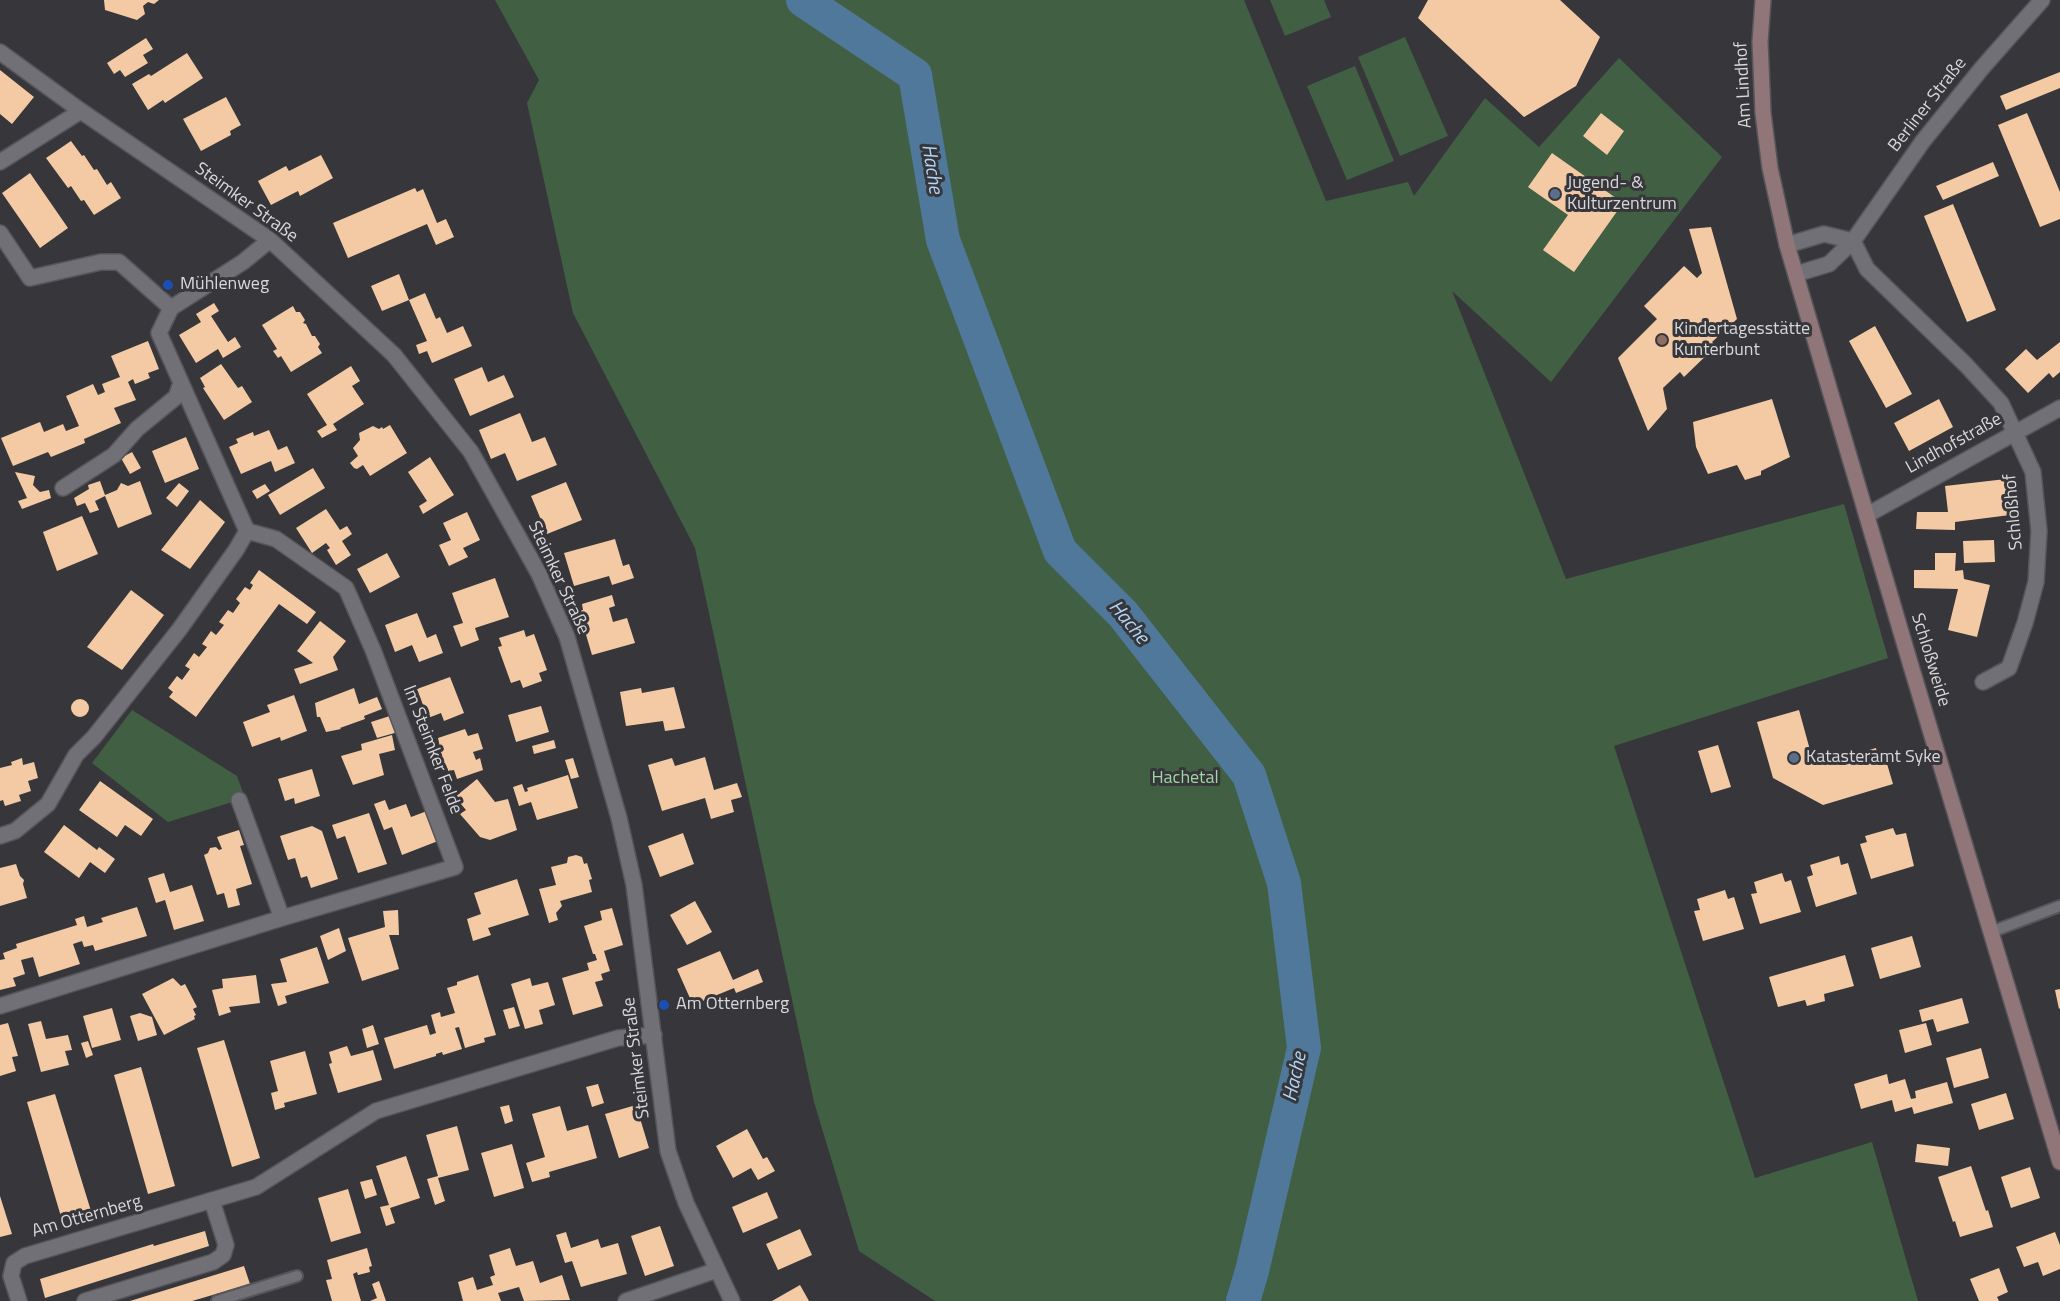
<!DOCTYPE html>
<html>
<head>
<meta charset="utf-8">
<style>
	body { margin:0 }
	canvas { display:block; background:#36363b }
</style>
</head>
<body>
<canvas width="2060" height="1301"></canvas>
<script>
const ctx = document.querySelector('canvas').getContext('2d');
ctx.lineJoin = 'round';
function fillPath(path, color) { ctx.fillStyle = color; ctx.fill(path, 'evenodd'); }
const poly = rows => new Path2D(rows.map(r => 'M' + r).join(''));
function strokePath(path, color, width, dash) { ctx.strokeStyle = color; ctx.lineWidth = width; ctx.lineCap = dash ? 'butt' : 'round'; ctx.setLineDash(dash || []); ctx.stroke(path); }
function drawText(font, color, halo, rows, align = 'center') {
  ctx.font = font + ' "Titillium Web",sans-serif'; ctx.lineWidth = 6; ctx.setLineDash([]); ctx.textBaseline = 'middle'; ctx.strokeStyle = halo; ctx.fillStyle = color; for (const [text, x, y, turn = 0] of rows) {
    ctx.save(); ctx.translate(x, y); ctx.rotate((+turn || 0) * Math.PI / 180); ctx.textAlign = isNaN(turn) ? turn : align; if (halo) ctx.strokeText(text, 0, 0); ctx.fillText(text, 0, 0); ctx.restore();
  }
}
fillPath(poly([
	[495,0,1244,0,1326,201,1408,182,1414,196,1485,98,1539,147,1619,58,1722,157,1551,382,1452,291,1566,579,1844,504,1888,658,1614,746,1755,1178,1872,1142,1918,1301,935,1301,859,1251,814,1102,695,548,573,313,527,103,539,80],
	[1270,0,1324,0,1331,17,1285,36],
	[1405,37,1448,136,1400,156,1358,57],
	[1355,66,1394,161,1347,180,1307,86],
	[132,710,237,776,245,798,168,822,92,763]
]), '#415f43');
strokePath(poly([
	[803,0,915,75,943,240,1060,551,1123,614,1249,775,1284,883,1304,1048,1252,1271,1243,1301]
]), '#50789a', 34);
fillPath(poly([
	[104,0,159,0,154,4,148,2,143,6,145,14,137,20,105,10],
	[1428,0,1560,0,1600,37,1576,86,1524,117,1418,18],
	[146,38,153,49,143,55,148,63,125,77,120,70,114,74,107,63],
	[187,53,203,78,165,103,163,100,148,110,132,84,149,74,151,76],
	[0,70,34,97,12,124,0,114],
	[2060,72,2060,88,2006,110,2000,96],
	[226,97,241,125,230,131,231,135,201,151,183,119],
	[1601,113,1624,131,1607,155,1583,136],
	[2027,113,2060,192,2060,219,2040,227,1998,125],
	[71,141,82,156,84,155,94,170,97,169,107,185,111,182,121,198,94,215,84,200,81,201,71,186,68,188,46,158],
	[1552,153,1623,203,1574,272,1543,250,1568,215,1528,187],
	[321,155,333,178,300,196,298,191,271,205,258,181,286,166,289,171],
	[1993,162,1999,176,1943,200,1936,186],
	[30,173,68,228,40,248,2,193],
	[415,188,417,192,423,189,437,223,446,219,454,237,436,245,427,224,348,258,333,223],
	[1953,204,1996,310,1967,322,1924,216],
	[1711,227,1737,319,1712,342,1716,346,1684,377,1680,372,1663,388,1667,409,1648,431,1618,358,1657,319,1644,306,1684,266,1697,278,1702,273,1689,229],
	[399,274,409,300,382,311,371,286],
	[425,293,436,319,440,317,447,333,463,326,472,346,432,363,427,351,419,354,416,345,427,341,409,300],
	[214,303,219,311,211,316,228,342,235,337,241,347,223,358,218,349,196,363,179,335,201,322,196,314],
	[293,306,296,312,300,312,305,320,303,323,306,324,312,336,315,336,320,344,318,347,322,353,291,372,281,356,278,358,273,351,277,349,262,325],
	[1875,326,1912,394,1886,408,1849,341],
	[148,341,159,369,148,373,150,378,135,384,133,379,128,382,136,400,114,408,121,423,84,439,85,443,51,457,48,452,13,466,1,438,40,422,44,432,63,424,66,431,79,426,66,396,93,384,98,395,105,392,102,384,120,377,111,356],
	[2060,342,2060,372,2053,378,2049,373,2028,393,2005,369,2026,349,2037,360],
	[221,364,238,388,242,386,252,402,224,420,203,388,205,387,200,378],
	[351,366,360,381,352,386,364,404,333,424,337,430,322,438,317,431,327,425,307,394],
	[482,367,488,382,504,375,514,397,470,416,454,379],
	[1772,399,1790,457,1761,471,1761,475,1745,480,1737,465,1708,474,1696,447,1693,422],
	[1939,399,1953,427,1909,451,1894,423],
	[520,413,532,442,545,437,557,465,517,481,505,453,491,459,479,430],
	[390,425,407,453,370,476,363,465,357,469,354,468,350,463,358,456,353,448,360,440,359,433,373,426,379,429,382,427,383,429],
	[269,430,278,450,287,446,295,463,275,472,271,461,241,474,229,447,238,443,236,439,253,432,254,436],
	[186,437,199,469,165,483,152,451],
	[132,452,141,468,130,474,121,458],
	[430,457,454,495,423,514,419,506,427,501,408,472],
	[313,468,325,488,280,515,268,495],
	[15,472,35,476,33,485,40,492,49,490,51,498,22,509,18,501,27,498],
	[2006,479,2010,515,1955,522,1955,530,1916,529,1917,512,1948,512,1945,486],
	[100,481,105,495,117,490,121,483,128,486,140,481,152,514,118,528,105,496,95,501,99,510,90,513,85,503,77,506,74,498,89,489,88,485],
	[566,482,582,520,547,534,531,496],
	[179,483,189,491,177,507,166,498],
	[265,484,270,491,257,499,252,491],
	[200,500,225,522,190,569,161,550],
	[326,509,340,530,347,526,352,534,342,541,351,555,336,565,327,550,330,548,326,543,312,553,296,528],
	[467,512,480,540,463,548,468,557,449,566,439,545,451,540,443,523],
	[82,516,98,554,57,571,43,532],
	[615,539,623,566,629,564,634,578,612,585,609,576,574,586,564,553],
	[1994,540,1995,562,1964,563,1963,541],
	[387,553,400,577,370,593,357,569],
	[1935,553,1956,553,1955,571,1963,570,1964,579,1990,585,1977,637,1948,630,1958,589,1914,588,1914,570,1935,570],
	[259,570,316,612,307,624,279,604,196,717,169,697,173,692,168,688,177,676,182,680,190,669,185,666,194,653,199,657,207,647,202,644,211,631,216,635,224,625,219,622,228,610,233,613,240,603,236,599,245,587,250,590,253,585,250,583],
	[495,578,509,617,475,628,479,640,461,647,453,626,463,623,452,593],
	[131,590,164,615,122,670,87,647],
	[612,595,615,606,609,608,613,622,627,618,635,643,592,655,579,611,583,610,582,604],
	[417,613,427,638,436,634,443,653,419,662,412,645,395,652,385,625],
	[320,621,346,641,333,657,338,670,300,684,294,669,313,663,297,651],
	[524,630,526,637,534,634,547,670,539,673,542,681,523,688,520,680,511,683,498,647,502,646,499,638],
	[450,677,464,713,444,721,441,713,428,718,417,689],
	[674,687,685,728,665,731,663,721,626,726,620,692,641,688,642,693],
	[354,688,359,704,377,697,382,709,364,716,365,719,340,728,341,729,326,732,320,717,317,717,315,703],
	[294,695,307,731,281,741,280,737,252,747,243,722,270,712,267,705],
	'71 708a9 9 0 1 1 18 0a9 9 0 1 1-18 0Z',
	[541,706,549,732,516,742,508,715],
	[1799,710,1810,750,1829,762,1876,748,1878,758,1885,757,1893,784,1823,805,1773,778,1757,722],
	[393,715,398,732,377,738,371,722],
	[465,729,468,736,478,733,483,749,473,752,476,760,480,758,483,770,457,779,454,770,448,771,446,765,443,766,437,748,440,747,438,738],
	[392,735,395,750,379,754,384,775,353,785,341,756,362,750,361,744],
	[554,740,556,748,534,754,532,746],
	[1718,745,1731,787,1711,793,1698,751],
	[705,757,714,790,737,783,742,797,731,800,734,812,711,819,705,798,662,811,648,765,672,758,675,766],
	[22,758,23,765,34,762,38,778,28,781,31,791,19,795,21,801,5,806,3,800,0,801,0,768,12,765,11,762],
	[573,758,579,777,571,779,565,760],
	[312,769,320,796,295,804,294,798,285,801,278,779],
	[568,775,578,808,537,820,531,802,519,806,513,787,522,784,525,792,528,791,527,788],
	[477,779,495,802,508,799,517,830,490,840,480,837,460,814,466,810,455,797],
	[100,781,153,819,141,836,125,825,117,837,79,810],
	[385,800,389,810,406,804,411,817,427,811,438,841,402,855,392,827,384,830,374,804],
	[369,813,387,864,358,873,345,836,337,839,332,825],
	[64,825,97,850,99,847,115,859,105,873,90,862,79,878,44,852],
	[312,826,322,831,338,879,311,888,307,876,301,878,295,858,288,860,280,836],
	[1893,828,1896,835,1906,833,1914,866,1871,879,1860,844,1867,842,1865,836],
	[239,830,244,845,240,846,252,884,236,889,240,905,228,908,224,893,217,895,204,855,208,853,210,848,216,847,219,850,222,849,217,837],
	[683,833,694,864,660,877,648,846],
	[576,855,582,857,584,864,587,863,592,879,589,880,592,892,560,901,562,906,556,913,558,920,549,923,539,889,556,885,551,867,567,863,568,857],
	[1839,856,1841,865,1848,863,1857,894,1816,907,1807,877,1813,875,1810,865],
	[16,864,20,876,24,880,23,884,27,898,0,906,0,868],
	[164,873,170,892,192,885,204,921,174,930,165,900,156,903,148,878],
	[1782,873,1785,882,1791,880,1801,912,1760,924,1751,894,1757,893,1754,882],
	[517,879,529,915,488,928,491,935,473,941,467,919,481,914,474,893],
	[1725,890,1728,899,1734,897,1744,929,1703,941,1694,911,1700,910,1697,899],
	[695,901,712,932,687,945,670,915],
	[137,907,147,936,95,951,93,945,84,947,82,941,73,944,80,964,39,977,33,957,21,960,25,974,13,978,16,986,0,990,0,960,5,959,3,953,17,948,16,944,77,925,75,919,84,916,87,927,103,922,101,918],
	[612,908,623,945,604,951,610,971,601,974,603,980,595,982,603,1006,573,1015,562,978,589,970,587,963,597,960,595,954,593,954,584,926,602,920,600,911],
	[398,910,399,935,389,935,399,969,362,981,348,938,385,927,383,911],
	[339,928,346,951,328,960,320,936],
	[1912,936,1921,967,1880,979,1871,948],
	[317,947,329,983,285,996,287,1003,278,1006,271,984,287,982,280,959],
	[720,951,733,980,758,969,763,982,736,993,734,988,693,1005,677,969],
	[1845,955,1854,986,1824,994,1825,1001,1807,1006,1805,1000,1778,1007,1769,977],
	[256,975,260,1003,229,1007,231,1012,219,1016,212,990,223,988,222,979],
	[478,975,496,1035,484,1038,485,1042,465,1048,459,1027,455,1028,462,1049,443,1055,442,1052,436,1054,436,1056,394,1069,384,1038,427,1025,430,1035,436,1033,431,1015,440,1012,441,1017,455,1013,447,988,457,985,457,982],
	[173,978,181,986,185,984,197,1007,193,1009,196,1015,194,1016,195,1019,164,1035,142,994],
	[530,978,532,986,548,982,555,1005,539,1010,543,1024,525,1029,511,984],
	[2060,989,2060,1008,2059,1009,2055,990],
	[1962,998,1969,1023,1937,1032,1933,1019,1922,1022,1919,1010],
	[514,1007,520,1026,509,1029,503,1010],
	[112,1008,121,1040,92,1048,83,1016],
	[140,1013,152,1017,157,1035,138,1041,130,1016],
	[41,1021,46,1039,68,1035,72,1050,65,1051,69,1065,41,1072,28,1024],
	[8,1023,18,1056,12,1057,16,1071,0,1076,0,1025],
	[1926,1023,1932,1045,1905,1053,1899,1030],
	[373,1025,379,1044,367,1048,362,1029],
	[224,1040,260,1158,232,1167,197,1048],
	[88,1041,93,1055,86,1058,81,1043],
	[347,1046,351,1056,373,1050,382,1080,338,1093,329,1064,332,1063,329,1052],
	[1981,1048,1989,1078,1954,1088,1946,1058],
	[305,1051,317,1094,284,1103,285,1107,275,1110,271,1093,278,1091,270,1061],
	[141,1067,175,1186,148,1194,114,1075],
	[1887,1074,1889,1084,1905,1079,1911,1099,1916,1098,1915,1091,1947,1082,1953,1103,1914,1114,1912,1107,1895,1112,1892,1100,1861,1109,1854,1084],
	[598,1084,604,1103,592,1107,586,1087],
	[2006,1093,2014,1119,1979,1130,1971,1104],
	[55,1094,91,1211,62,1220,27,1102],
	[509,1105,513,1121,505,1124,500,1107],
	[636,1105,649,1148,619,1158,605,1114],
	[560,1106,567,1131,588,1125,597,1158,549,1172,550,1177,532,1182,526,1163,545,1157,532,1114],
	[457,1126,469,1170,438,1178,445,1201,435,1205,427,1179,438,1176,426,1135],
	[747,1129,763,1159,767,1157,775,1171,758,1180,751,1168,733,1178,716,1146],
	[512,1144,524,1188,494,1197,481,1153],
	[1917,1144,1950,1148,1948,1166,1915,1162],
	[406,1156,420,1198,390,1208,395,1223,386,1226,380,1207,389,1205,376,1166],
	[1971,1166,1986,1211,1988,1210,1993,1227,1960,1237,1955,1221,1953,1222,1938,1177],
	[2030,1167,2040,1198,2011,1208,2001,1177],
	[372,1179,377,1195,365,1199,360,1182],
	[348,1189,361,1233,331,1242,318,1198],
	[767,1192,778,1218,743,1233,732,1207],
	[0,1196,12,1234,0,1237],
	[660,1226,674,1266,645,1276,631,1236],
	[800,1229,812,1255,778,1270,766,1244],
	[205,1231,209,1246,45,1298,40,1279,153,1244,154,1246],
	[566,1232,571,1248,598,1239,601,1248,618,1243,627,1274,581,1287,572,1261,565,1263,556,1235],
	[2055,1232,2060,1245,2060,1269,2043,1276,2038,1262,2024,1267,2016,1247],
	[367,1248,372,1266,369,1267,370,1272,358,1275,357,1272,353,1274,361,1301,332,1301,326,1280,332,1279,327,1260],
	[510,1248,516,1266,533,1261,540,1283,562,1275,570,1300,524,1301,519,1287,498,1293,501,1301,463,1301,458,1282,473,1277,477,1290,493,1285,490,1277,495,1275,489,1255],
	[244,1266,250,1284,192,1301,130,1301],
	[1999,1268,2008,1292,1997,1297,1999,1301,1979,1301,1970,1279],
	[379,1281,386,1301,370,1301,377,1298,372,1284],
	[800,1285,809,1301,772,1301]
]), '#f3caa3');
const lane = poly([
	[1991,932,2060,906],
	[217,1301,297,1276]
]);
const street = poly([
	[0,52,81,111,270,240,394,355,471,452,539,574,567,637,619,818,634,885,668,1151,686,1203,732,1301],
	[0,162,81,111],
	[0,233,30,278,101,262,119,262,171,308],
	[1853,241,1867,269,1966,365,2001,403,2033,472,2039,531,2036,582,2025,623,2009,668,1983,682],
	[1787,245,1824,234,1853,241],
	[1796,274,1829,264,1853,241,1923,141,1982,68,2042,0],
	[63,488,114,455,137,429,176,397,181,383],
	[1867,515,2060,408],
	[239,800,282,918],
	[0,836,15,831,48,804,76,755,94,737,179,630,236,550,247,531,159,333,171,308,243,262,270,240],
	[0,1006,282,918,455,867,373,650,346,588,276,539,247,531],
	[19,1301,11,1276,14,1263,25,1256,256,1187,376,1111,618,1038,654,1035],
	[85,1301,213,1262,223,1255,226,1245,212,1201],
	[626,1301,717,1270]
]);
const secondary = poly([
	[1763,0,1760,42,1763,113,1770,168,1787,245,1911,666,2060,1162]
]);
strokePath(lane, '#56555a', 14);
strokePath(street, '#56555a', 18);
strokePath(secondary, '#56555a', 18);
strokePath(lane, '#707076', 10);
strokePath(street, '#707076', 15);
strokePath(secondary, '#917679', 15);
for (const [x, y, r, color] of [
	[1555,194,6,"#5c6f8a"],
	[168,285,6,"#1a4fb4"],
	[1662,340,6,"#8d6e63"],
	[1794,758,6,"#5c6f8a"],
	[664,1005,6,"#1a4fb4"]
]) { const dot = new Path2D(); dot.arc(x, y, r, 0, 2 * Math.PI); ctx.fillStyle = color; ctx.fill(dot); strokePath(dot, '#36363b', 2); }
drawText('18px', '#d8d8db', '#36363b', [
	["Am Lindhof",1744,85,-93],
	["Berliner Straße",1928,105,-52],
	["Steimker Straße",246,203,36],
	["Lindhofstraße",1954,444,-29],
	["Schloßhof",2014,512,-95],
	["Steimker Straße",558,578,65],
	["Schloßweide",1930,660,73],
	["Im Steimker Felde",432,750,69],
	["Steimker Straße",637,1058,-97],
	["Am Otternberg",87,1217,-16]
]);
drawText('18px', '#d8d8db', '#36363b', [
	["Jugend- &",1567,184],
	["Kulturzentrum",1567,205],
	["Mühlenweg",180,285],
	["Kindertagesstätte",1674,330],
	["Kunterbunt",1674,351],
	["Katasteramt Syke",1806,758],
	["Am Otternberg",676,1005]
], 'left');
drawText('18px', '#9dd9a0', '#36363b', [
	["Hachetal",1185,779]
]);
drawText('italic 20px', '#b1d6f7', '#36363b', [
	["Hache",931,169,81],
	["Hache",1128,623,50],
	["Hache",1296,1077,-78]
]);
</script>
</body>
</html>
